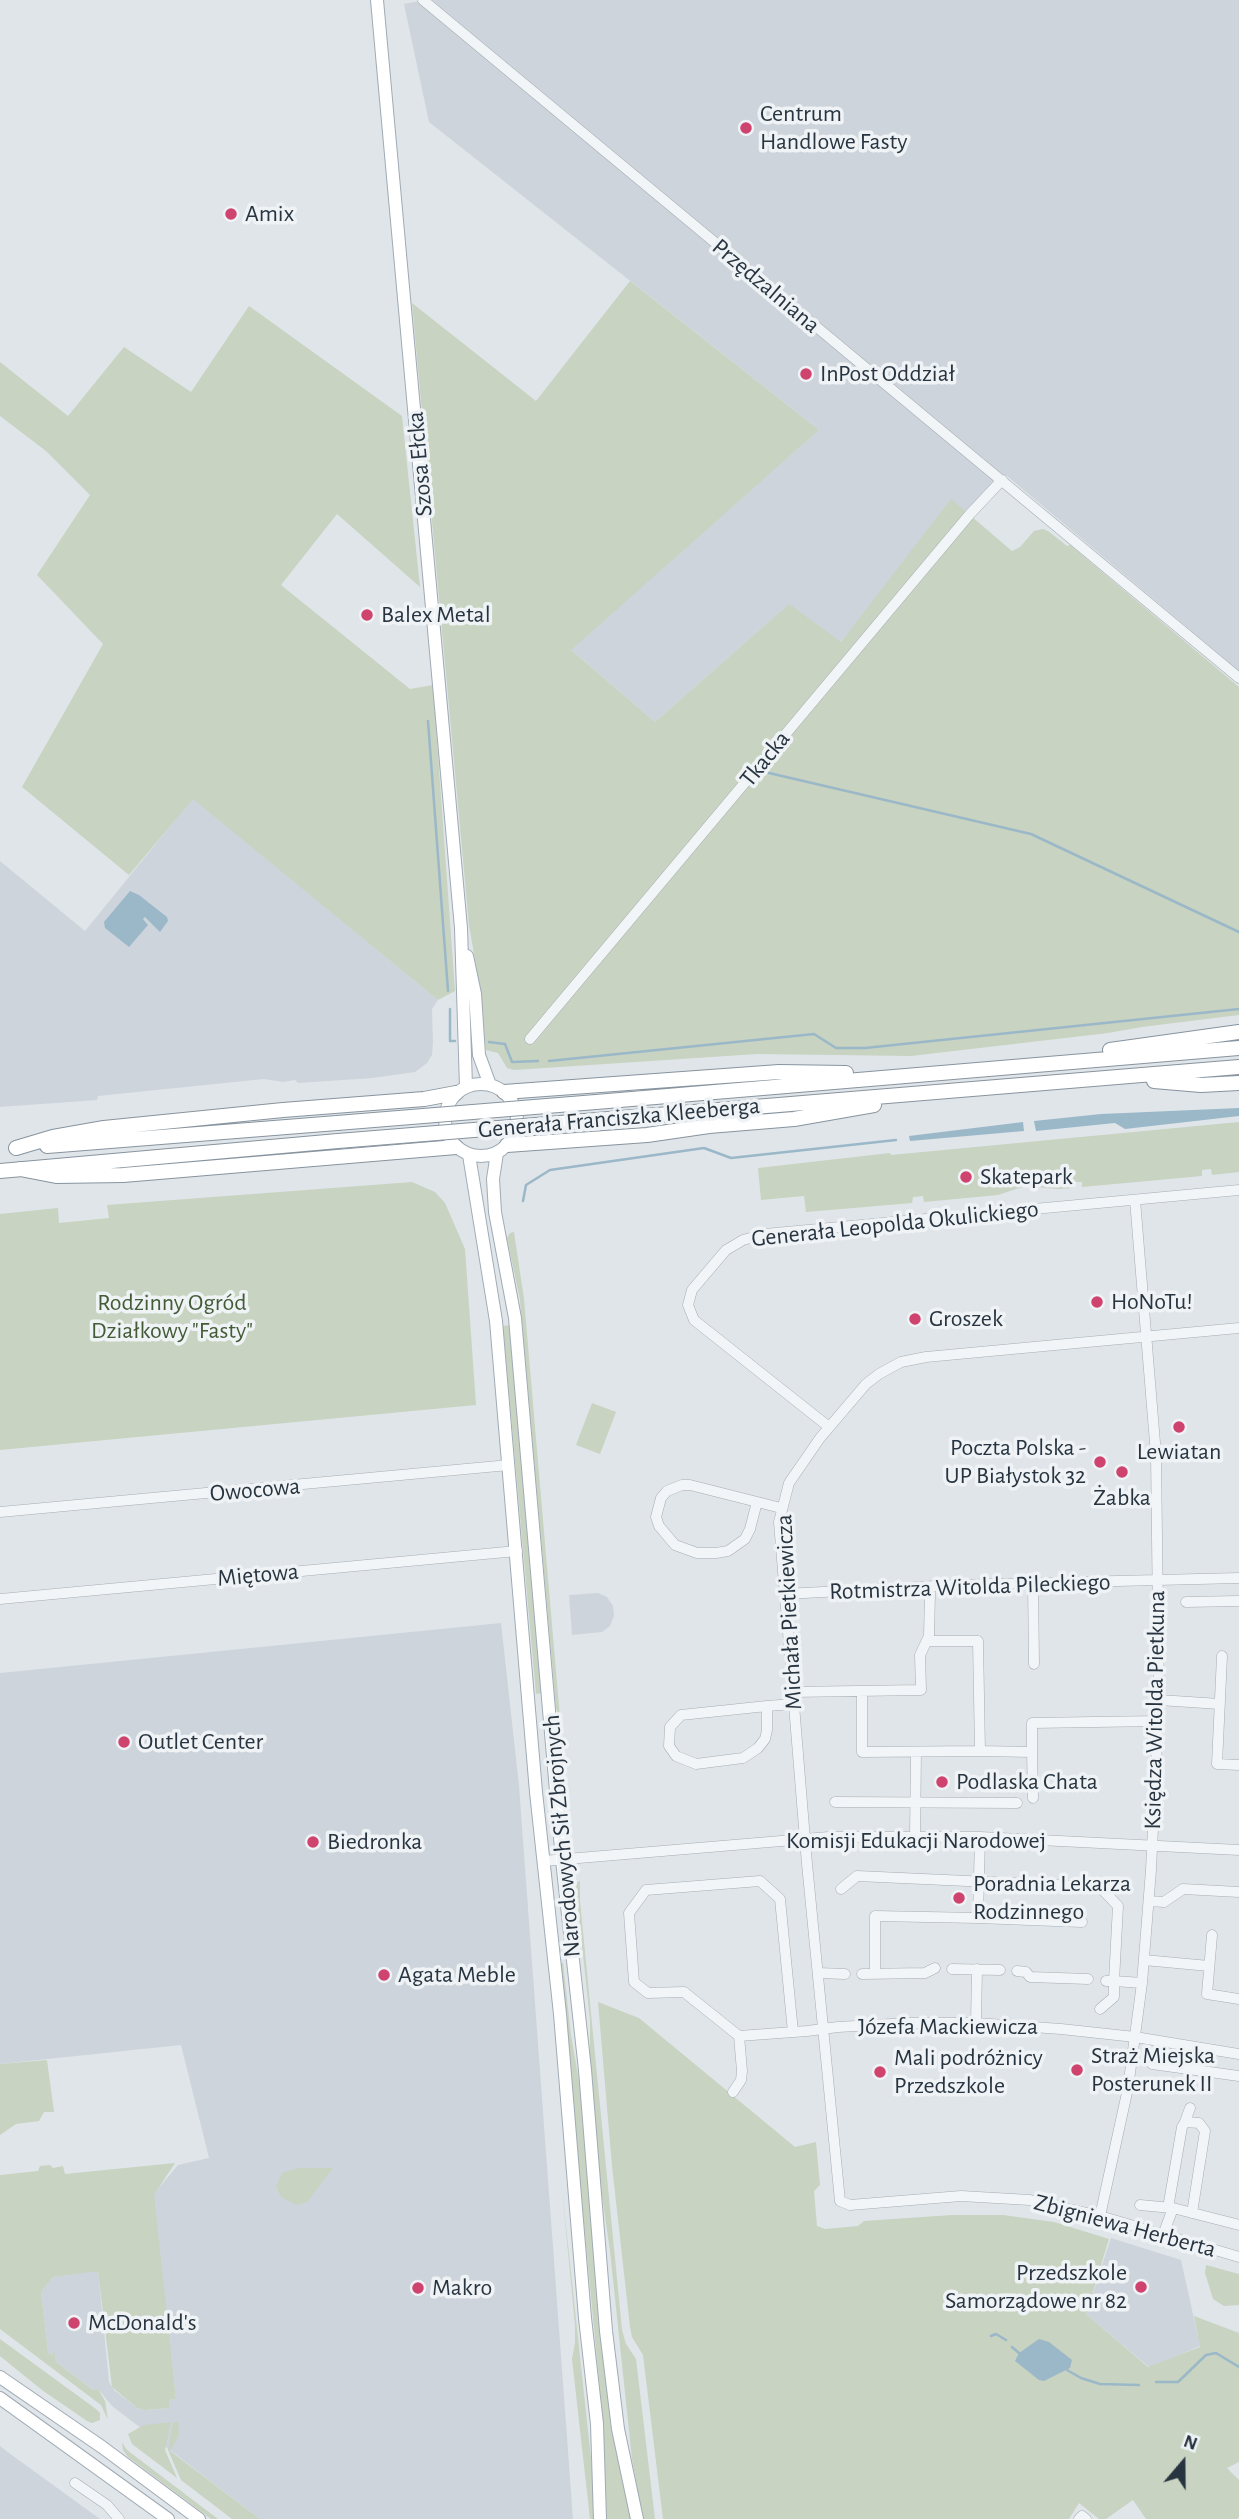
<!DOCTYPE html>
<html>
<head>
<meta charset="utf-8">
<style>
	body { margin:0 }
	#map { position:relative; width:1239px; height:2519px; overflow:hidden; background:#e0e5e9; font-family:"Alegreya Sans",sans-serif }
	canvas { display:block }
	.north { position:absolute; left:1148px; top:2428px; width:70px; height:70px; -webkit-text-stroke:5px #eff3f6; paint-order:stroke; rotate:20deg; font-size:19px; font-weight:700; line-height:28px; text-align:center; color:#283540 }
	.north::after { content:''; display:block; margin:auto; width:24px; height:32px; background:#283540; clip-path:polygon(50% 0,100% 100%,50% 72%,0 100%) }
</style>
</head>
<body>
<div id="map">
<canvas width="1239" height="2519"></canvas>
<div class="north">N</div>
</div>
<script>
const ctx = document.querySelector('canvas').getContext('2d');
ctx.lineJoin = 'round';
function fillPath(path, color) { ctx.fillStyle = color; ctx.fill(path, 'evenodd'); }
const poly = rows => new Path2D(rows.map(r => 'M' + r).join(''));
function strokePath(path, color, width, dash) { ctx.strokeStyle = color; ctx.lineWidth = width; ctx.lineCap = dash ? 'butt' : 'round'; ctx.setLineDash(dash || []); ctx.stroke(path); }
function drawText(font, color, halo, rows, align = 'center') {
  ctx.font = font + ' "Alegreya Sans",sans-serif'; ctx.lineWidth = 7; ctx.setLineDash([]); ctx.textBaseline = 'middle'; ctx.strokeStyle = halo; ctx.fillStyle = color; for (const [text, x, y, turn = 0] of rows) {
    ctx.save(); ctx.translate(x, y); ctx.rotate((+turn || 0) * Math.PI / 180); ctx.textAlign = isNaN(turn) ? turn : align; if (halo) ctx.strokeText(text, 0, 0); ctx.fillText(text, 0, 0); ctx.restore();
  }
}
fillPath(poly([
	[425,0,1239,0,1239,671,1007,476,840,642,788,605,655,722,570,649,819,430,429,122,404,4],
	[193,798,438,1000,432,1009,433,1043,432,1055,427,1063,415,1072,373,1078,298,1083,295,1080,283,1082,264,1079,98,1096,97,1100,0,1107,0,861,85,931],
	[598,1593,607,1597,613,1606,614,1616,610,1626,602,1632,572,1635,569,1595],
	[501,1623,519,1786,573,2519,260,2519,112,2406,98,2389,93,2390,56,2362,53,2353,51,2355,48,2352,41,2292,53,2277,98,2270,109,2382,114,2390,137,2408,145,2410,169,2408,169,2400,176,2399,153,2195,178,2165,209,2158,181,2045,0,2064,0,1673],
	[1111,2238,1181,2260,1200,2346,1150,2368,1086,2314],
	[0,2446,9,2453,100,2519,0,2519]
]), '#ced4db');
fillPath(poly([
	[630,281,819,430,571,650,655,722,789,604,841,642,951,499,1012,551,1020,547,1034,531,1043,529,1048,531,1067,546,1070,545,1239,687,1239,1015,1142,1027,1108,1033,911,1056,757,1054,514,1070,507,1068,498,1053,486,1050,481,995,469,925,412,303,536,401],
	[249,306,402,416,420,587,337,514,281,585,410,689,433,685,455,991,438,1000,193,799,129,875,22,787,103,644,37,575,90,495,46,451,0,416,0,362,68,416,124,347,191,392],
	[1239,1122,1239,1172,1212,1175,1211,1169,1202,1170,1202,1176,1082,1187,1082,1182,1073,1182,1073,1188,1058,1189,1025,1186,998,1195,924,1202,923,1196,913,1197,912,1203,806,1212,804,1196,761,1200,758,1168,890,1153,891,1155],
	[412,1182,435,1192,445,1203,465,1249,476,1405,0,1450,0,1214,58,1208,59,1223,109,1218,107,1205],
	[514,1232,524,1299,560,1718,556,1708,520,1300,507,1238,510,1233],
	[510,1325,542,1693,536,1694,503,1326],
	[592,1403,616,1412,600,1454,576,1445],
	[580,1881,580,1901,622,2330,626,2344,636,2359,655,2519,643,2519,632,2459,610,2251,599,2175,590,2082,590,2020,576,1889,577,1882],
	[559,1963,563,1963,571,2035,579,2081,604,2369,616,2452,631,2519,605,2519,603,2422],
	[598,2002,639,2018,795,2147,816,2142,820,2185,814,2191,817,2226,825,2229,858,2226,864,2221,952,2215,1003,2215,1054,2222,1109,2239,1086,2314,1148,2367,1200,2347,1194,2316,1239,2333,1239,2462,1227,2468,1239,2480,1239,2517,1237,2519,1146,2519,1133,2500,1106,2519,1099,2519,1079,2503,1069,2519,663,2519,643,2355,632,2337,630,2327,612,2166],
	[47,2060,54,2112,44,2112,39,2121,16,2124,0,2135,0,2064],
	[175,2163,154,2195,176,2399,169,2400,169,2408,145,2410,137,2408,112,2387,98,2271,53,2277,41,2292,48,2352,51,2355,54,2352,56,2362,93,2390,98,2389,105,2401,108,2420,101,2405,0,2329,0,2175,38,2171,40,2166,50,2165,53,2168,63,2166,65,2174],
	[298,2168,333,2168,307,2202,296,2205,281,2197,276,2187,282,2173],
	[562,2189,592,2468,594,2519,590,2519,572,2359,575,2343,575,2325],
	[1206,2265,1239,2274,1239,2305,1224,2306,1213,2299,1205,2273],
	[0,2339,96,2409,100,2413,100,2420,92,2423,87,2421,42,2390,0,2356],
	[171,2422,165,2450,177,2478,132,2444,128,2434,144,2425],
	[173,2422,178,2422,179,2435,170,2451,260,2519,232,2519,181,2480,168,2450],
	[122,2442,127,2450,218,2519,211,2519,128,2457,123,2450]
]), '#c8d3c1');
fillPath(poly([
	[130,891,139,895,167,917,168,921,160,932,145,917,143,919,148,925,129,947,105,928,104,922],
	[1239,1108,1239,1116,1125,1129,1115,1123,1036,1131,1034,1121,1101,1114],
	[1023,1122,1024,1131,910,1141,909,1136],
	[1039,2339,1049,2342,1072,2360,1070,2368,1044,2381,1039,2380,1015,2361,1019,2353]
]), '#9bb8c9');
strokePath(poly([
	[428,721,448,991],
	[769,773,1031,834,1239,932],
	[450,1009,450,1041,455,1041],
	[489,1042,505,1044,512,1062,538,1061],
	[549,1061,814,1034,836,1048,865,1048,1239,1009],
	[523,1201,526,1185,550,1170,704,1148,731,1158,896,1140],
	[991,2336,996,2334,1006,2340],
	[1012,2347,1019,2353],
	[1067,2370,1081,2378,1100,2384,1139,2385],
	[1156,2382,1178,2382,1206,2355,1216,2353,1239,2367]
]), '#9bb8c9', 2.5);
const minor = poly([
	[423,0,1239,678],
	[530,1039,970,514,1002,480],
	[1239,1328,926,1357,901,1362,879,1374,866,1384,820,1438,789,1483,779,1522,807,1864,840,2201,850,2205,961,2196,1030,2200,1100,2216,1239,2257],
	[829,1427,694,1320,688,1305,692,1290,726,1250,733,1246,743,1240,765,1234,1239,1190],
	[757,1502,750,1529,745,1539,728,1551,716,1553,697,1553,675,1545,659,1526,656,1517,661,1498,667,1491,682,1485,690,1485,781,1508],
	[0,1512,509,1465],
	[1033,1583,1034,1664],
	[785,1594,955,1585,1239,1578],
	[0,1599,517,1551],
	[1186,1602,1239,1601],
	[1222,1656,1217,1764,1239,1765],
	[862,1691,862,1752,980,1751,978,1641,927,1641],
	[792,1692,921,1690,920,1655,929,1636,930,1593],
	[1159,1700,1220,1704],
	[767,1706,681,1715,670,1727,669,1746,676,1756,696,1764,743,1758,758,1748,765,1739,767,1730,767,1706,793,1704],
	[980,1751,1032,1752,1032,1723,1158,1721],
	[1032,1752,1033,1798],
	[835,1802,1017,1803],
	[915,1836,916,1752],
	[543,1861,829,1837,980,1837,1239,1850],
	[841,1889,857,1876,1100,1887,1118,1906,1114,1981,1142,1983],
	[1149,1901,1164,1902,1183,1889,1239,1892],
	[978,1918,1082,1922],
	[1212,1935,1207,1994,1239,1999],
	[1144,1960,1209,1966],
	[952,1969,1000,1970],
	[1017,1971,1026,1972,1030,1977,1088,1979],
	[818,1973,845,1974],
	[875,1973,875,1916,978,1918,980,1837],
	[862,1974,925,1973,935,1968],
	[1100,2009,1114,1997,1114,1981,1106,1981],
	[976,2023,977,1969],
	[793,2032,780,1899,760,1881,646,1890,629,1913,634,1982,648,1993,684,1992,739,2036,807,2031,838,2027,910,2023,976,2023,1061,2029,1135,2037,1239,2054],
	[1152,2064,1239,2076],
	[733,2092,741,2080,742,2071,739,2036],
	[1185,2122,1190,2108],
	[1140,2205,1172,2208],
	[1168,2208,1182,2127,1185,2122,1199,2123,1205,2131,1192,2213],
	[1100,2216,1128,2088,1142,1983,1151,1870,1159,1700,1156,1455,1135,1200],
	[1163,2235,1173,2208,1239,2225],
	[75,2483,107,2505,119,2519],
	[1079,2519,1082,2516,1086,2519]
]);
const major = poly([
	[377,0,461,928,466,1087],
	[467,956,475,994,479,1055,490,1085],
	'445 1120a36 36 0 1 1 72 0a36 36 0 1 1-72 0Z',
	[497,1153,493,1179,495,1212,515,1318,562,1860,585,2070,606,2331,618,2429,637,2519],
	[469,1155,496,1321,536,1792,560,2014,585,2318,597,2424,600,2519],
	[0,2377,102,2447,199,2519],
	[0,2398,168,2519]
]);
const highway = poly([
	[1110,1050,1239,1032],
	[1154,1081,1201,1085,1239,1083],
	[504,1092,779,1072,846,1073],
	[596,1102,1239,1048],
	[597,1120,1239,1067],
	[507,1145,647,1135,709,1126,794,1119,874,1105],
	[47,1146,337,1123],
	[16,1148,53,1137,104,1128,283,1110,424,1099,456,1093],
	[20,1169,56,1176,123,1175,456,1147],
	[0,1171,338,1141]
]);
strokePath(minor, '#a5adb3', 11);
strokePath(major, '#9fabb5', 14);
strokePath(highway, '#87949f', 16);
strokePath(minor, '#f2f5f7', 10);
strokePath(major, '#fff', 12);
strokePath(highway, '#fff', 14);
const highwayBridge = poly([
	[337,1123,596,1102],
	[338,1141,597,1120]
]);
strokePath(highwayBridge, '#87949f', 16, []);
strokePath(highwayBridge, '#fff', 14);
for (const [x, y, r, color] of [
	[746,128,7,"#ce446e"],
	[231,214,7,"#ce446e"],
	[806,374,7,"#ce446e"],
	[367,615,7,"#ce446e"],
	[966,1177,7,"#ce446e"],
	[1097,1302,7,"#ce446e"],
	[915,1319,7,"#ce446e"],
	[1179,1427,7,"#ce446e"],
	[1100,1462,7,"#ce446e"],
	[1122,1472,7,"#ce446e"],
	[124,1742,7,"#ce446e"],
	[942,1782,7,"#ce446e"],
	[313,1842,7,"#ce446e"],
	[959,1898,7,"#ce446e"],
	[384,1975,7,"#ce446e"],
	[1077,2070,7,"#ce446e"],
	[880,2072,7,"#ce446e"],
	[1141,2287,7,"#ce446e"],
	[418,2288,7,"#ce446e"],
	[74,2323,7,"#ce446e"]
]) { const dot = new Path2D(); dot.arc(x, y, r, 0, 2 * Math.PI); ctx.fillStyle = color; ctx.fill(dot); strokePath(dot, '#eff3f6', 2.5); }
drawText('24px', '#283540', '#eff3f6', [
	["Centrum",760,114],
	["Handlowe Fasty",760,142],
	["Amix",245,214],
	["InPost Oddział",820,374],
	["Balex Metal",381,615],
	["Skatepark",980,1177],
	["HoNoTu!",1111,1302],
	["Groszek",929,1319],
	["Poczta Polska -",1086,1448,"right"],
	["UP Białystok 32",1086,1476,"right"],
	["Lewiatan",1179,1452,"center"],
	["Żabka",1122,1498,"center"],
	["Outlet Center",138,1742],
	["Podlaska Chata",956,1782],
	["Biedronka",327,1842],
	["Poradnia Lekarza",973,1884],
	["Rodzinnego",973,1912],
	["Agata Meble",398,1975],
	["Straż Miejska",1091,2056],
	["Posterunek II",1091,2084],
	["Mali podróżnicy",894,2058],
	["Przedszkole",894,2086],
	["Przedszkole",1127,2273,"right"],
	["Samorządowe nr 82",1127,2301,"right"],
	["Makro",432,2288],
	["McDonald's",88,2323]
], 'left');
drawText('24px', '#283540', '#eff3f6', [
	["Przędzalniana",766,286,40],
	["Szosa Ełcka",420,464,-95],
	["Tkacka",765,759,-51],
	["Generała Franciszka Kleeberga",619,1118,-5],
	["Generała Leopolda Okulickiego",895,1224,-6],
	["Owocowa",255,1490,-5],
	["Miętowa",258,1575,-5],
	["Rotmistrza Witolda Pileckiego",970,1587,-2],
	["Michała Pietkiewicza",789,1612,-93],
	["Księdza Witolda Pietkuna",1155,1710,-89],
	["Narodowych Sił Zbrojnych",562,1836,-95],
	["Komisji Edukacji Narodowej",916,1841],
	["Józefa Mackiewicza",948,2027],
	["Zbigniewa Herberta",1125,2226,15]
]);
drawText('24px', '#435c36', '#eff3f6', [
	["Rodzinny Ogród",172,1303],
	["Działkowy \"Fasty\"",172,1331]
]);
</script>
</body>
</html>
